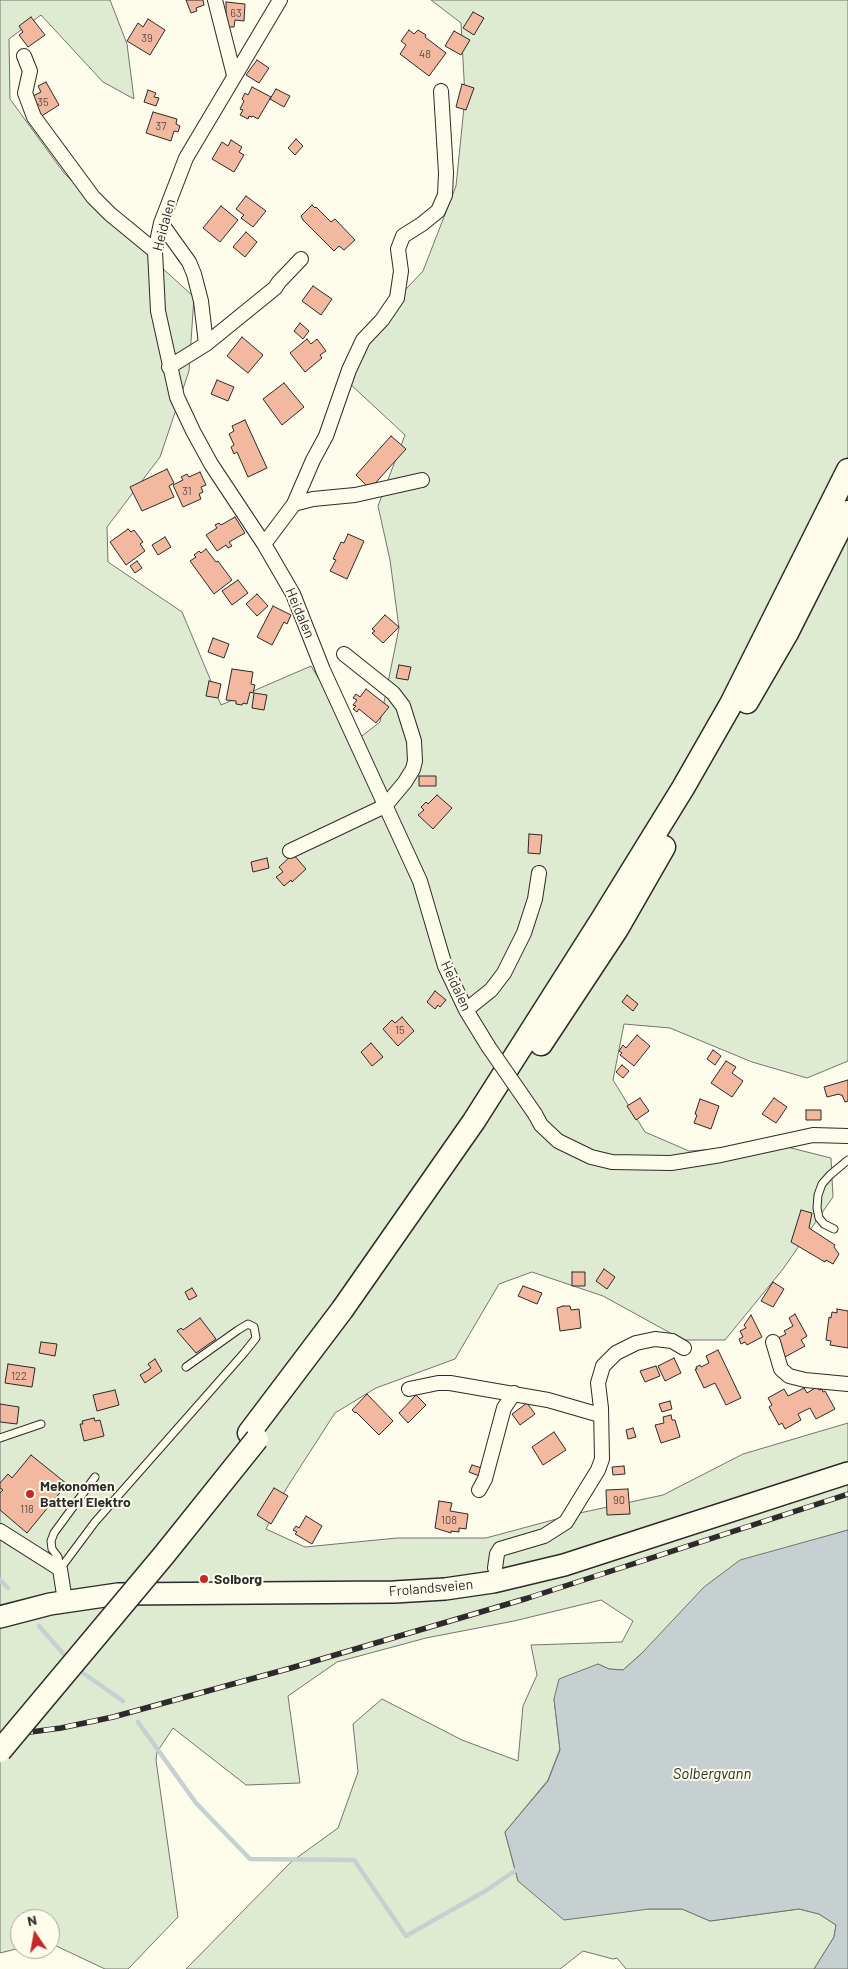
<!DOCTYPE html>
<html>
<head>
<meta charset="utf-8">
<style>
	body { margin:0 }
	#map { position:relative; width:848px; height:1969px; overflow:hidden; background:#fdfbea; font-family:Barlow,sans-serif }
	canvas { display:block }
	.north { position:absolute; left:10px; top:1909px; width:50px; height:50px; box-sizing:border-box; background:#fdfbea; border:1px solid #a9a89e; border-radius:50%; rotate:348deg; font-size:14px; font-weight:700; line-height:20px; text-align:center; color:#2b2b2b }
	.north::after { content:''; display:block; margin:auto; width:18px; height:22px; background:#c62828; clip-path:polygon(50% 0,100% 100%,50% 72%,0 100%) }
</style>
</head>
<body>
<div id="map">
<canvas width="848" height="1969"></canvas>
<div class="north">N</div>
</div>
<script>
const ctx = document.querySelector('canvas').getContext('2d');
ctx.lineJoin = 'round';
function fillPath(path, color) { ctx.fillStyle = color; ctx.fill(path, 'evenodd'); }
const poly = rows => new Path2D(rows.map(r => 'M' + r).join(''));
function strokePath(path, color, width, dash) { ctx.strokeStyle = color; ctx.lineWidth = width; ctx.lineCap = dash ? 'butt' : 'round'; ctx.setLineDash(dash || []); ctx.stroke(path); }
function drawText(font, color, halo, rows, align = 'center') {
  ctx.font = font + ' Barlow,sans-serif'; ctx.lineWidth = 4; ctx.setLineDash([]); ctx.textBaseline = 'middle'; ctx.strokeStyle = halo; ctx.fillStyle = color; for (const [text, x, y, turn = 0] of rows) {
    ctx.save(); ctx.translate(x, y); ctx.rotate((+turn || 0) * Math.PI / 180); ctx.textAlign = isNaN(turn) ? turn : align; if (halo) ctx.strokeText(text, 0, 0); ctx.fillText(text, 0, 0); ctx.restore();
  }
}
const green = poly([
	[0,0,110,0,127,44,134,99,103,82,41,15,9,39,10,99,64,173,127,236,194,297,189,371,160,457,107,527,108,562,182,612,221,705,311,666,352,733,358,739,380,722,399,628,390,560,378,506,405,435,349,383,362,336,423,271,456,186,465,97,461,23,431,0,848,0,848,1061,807,1078,752,1062,670,1028,624,1024,613,1080,645,1132,689,1151,779,1145,831,1158,833,1197,783,1269,725,1340,683,1340,603,1296,532,1272,499,1284,455,1359,376,1388,335,1413,286,1489,266,1529,305,1547,397,1538,486,1538,575,1514,663,1495,743,1454,848,1423,848,1530,829,1536,641,1654,623,1670,609,1669,598,1664,554,1699,560,1749,548,1780,505,1832,518,1881,649,1909,682,1909,710,1921,799,1909,819,1914,836,1925,834,1937,814,1969,626,1969,617,1958,613,1959,583,1951,560,1969,186,1969,291,1862,338,1828,358,1772,353,1724,382,1699,462,1740,518,1761,523,1706,537,1675,531,1645,622,1642,633,1621,601,1600,514,1621,426,1638,337,1662,288,1696,300,1783,246,1785,173,1728,157,1752,156,1760,178,1917,128,1969,105,1969,50,1943,50,1919,20,1919,20,1948,0,1953,0,0]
]);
fillPath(green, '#deebd1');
strokePath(green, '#74746e', 1);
const water = poly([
	[848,1530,848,1969,814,1969,834,1937,836,1925,819,1914,799,1909,710,1921,682,1909,649,1909,564,1920,518,1881,505,1832,548,1781,560,1750,554,1699,559,1679,598,1664,609,1669,623,1670,641,1654,704,1587,740,1560,848,1530]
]);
fillPath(water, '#c7d0d0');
strokePath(water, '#74746e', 1);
strokePath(poly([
	[0,1580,8,1588],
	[39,1626,68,1659],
	[76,1668,123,1701],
	[138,1722,196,1803,250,1859,354,1860,406,1936,487,1890,516,1870]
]), '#c7d0d0', 4.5);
const building = poly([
	[186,0,203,0,204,5,196,8,197,11,191,13,186,0],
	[226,2,245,4,244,21,235,20,234,27,226,27,226,2],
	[473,12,484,18,474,35,463,28,473,12],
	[31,17,45,35,28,47,19,35,23,32,19,26,31,17],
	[148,19,165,30,150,55,127,41,138,23,143,27,148,19],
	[409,30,414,34,418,30,426,35,425,37,446,53,429,76,400,54,406,45,401,41,409,30],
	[454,31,470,40,461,55,445,46,454,31],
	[257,60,269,68,259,83,246,75,257,60],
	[46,82,59,105,40,117,29,98,41,92,38,86,46,82],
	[462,84,474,88,466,110,456,107,462,84],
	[252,87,271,97,258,119,253,116,252,117,249,116,248,119,240,115,243,110,240,109,244,101,242,99,245,93,248,95,252,87],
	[276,89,290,96,284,107,270,99,276,89],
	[148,90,156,93,154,97,159,98,156,106,144,102,148,90],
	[153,112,177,119,176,124,180,126,178,132,174,131,171,141,146,133,153,112],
	[296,139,303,146,295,155,288,148,296,139],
	[231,140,242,147,239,152,244,155,234,172,212,159,222,142,228,146,231,140],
	[246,196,266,211,253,227,241,218,244,215,236,209,246,196],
	[312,205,315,208,316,207,331,222,335,219,355,240,344,250,339,246,334,251,303,220,301,216,312,205],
	[221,206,238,220,220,242,203,228,221,206],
	[246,232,257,242,245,257,233,247,246,232],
	[313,286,332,299,321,315,302,301,313,286],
	[300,323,309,331,303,339,294,331,300,323],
	[242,337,263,355,248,373,227,356,242,337],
	[307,339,311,344,317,339,326,351,320,355,322,358,305,372,290,353,307,339],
	[217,380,234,387,228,401,211,394,217,380],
	[284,383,304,407,282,425,263,399,284,383],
	[245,420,267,468,248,477,237,452,234,454,231,447,234,445,229,434,234,431,232,426,245,420],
	[391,436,406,449,370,489,356,475,391,436],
	[167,469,174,483,169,486,174,497,142,511,130,487,167,469],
	[200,472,206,485,201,487,203,492,199,494,201,499,183,507,173,485,183,480,181,477,187,474,189,477,200,472],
	[235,517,245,533,229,542,232,546,228,548,226,545,217,551,206,535,217,528,215,525,219,523,221,525,235,517],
	[128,529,131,532,134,530,143,542,140,544,145,551,126,565,110,542,128,529],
	[348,534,364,541,347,579,330,571,336,560,333,559,341,542,344,543,348,534],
	[165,537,171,547,158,555,152,545,165,537],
	[206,549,216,562,218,561,232,580,214,594,190,561,196,557,194,555,199,551,201,553,206,549],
	[137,561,142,568,135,573,130,566,137,561],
	[238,580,248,593,232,605,222,591,238,580],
	[257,594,268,606,257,616,246,604,257,594],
	[273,606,291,615,287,624,284,622,272,645,257,637,273,606],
	[385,615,399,627,383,643,372,633,375,631,372,629,385,615],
	[213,638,229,644,224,658,208,652,213,638],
	[399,665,411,667,408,680,396,678,399,665],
	[232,669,253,672,251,684,255,685,253,693,250,692,247,704,243,703,242,705,236,704,236,701,226,700,232,669],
	[209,681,221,684,218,698,206,696,209,681],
	[366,689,389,707,376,723,359,709,357,712,353,709,356,706,353,705,357,700,353,698,356,694,360,697,366,689],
	[254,693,267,695,264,710,252,708,254,693],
	[419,776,436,776,436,786,419,786,419,776],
	[437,795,452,808,433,829,418,815,424,810,421,807,426,802,428,804,437,795],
	[529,834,542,835,540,854,528,853,529,834],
	[293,854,306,869,292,882,291,880,284,886,276,877,283,872,279,867,293,854],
	[267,858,269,868,253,872,251,862,267,858],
	[435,991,446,1000,440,1007,438,1005,435,1009,427,1002,435,991],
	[627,995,638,1004,633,1011,622,1002,627,995],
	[402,1017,414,1031,398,1046,383,1029,392,1020,395,1023,402,1017],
	[637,1035,650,1046,634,1066,620,1055,622,1053,619,1051,623,1045,626,1048,637,1035],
	[371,1043,383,1057,372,1066,361,1052,371,1043],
	[713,1050,721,1056,715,1065,707,1059,713,1050],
	[726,1061,736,1067,732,1073,743,1081,732,1097,711,1083,726,1061],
	[622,1065,629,1071,623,1078,616,1072,622,1065],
	[848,1080,848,1101,845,1102,842,1095,840,1095,839,1094,827,1097,824,1087,848,1080],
	[640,1098,649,1111,636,1120,627,1106,640,1098],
	[774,1098,787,1107,776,1123,762,1114,774,1098],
	[700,1099,719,1106,711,1129,694,1123,697,1115,695,1114,700,1099],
	[806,1110,821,1110,821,1120,806,1120,806,1110],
	[801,1210,812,1213,809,1228,835,1245,834,1247,839,1254,833,1264,826,1260,825,1262,791,1242,801,1210],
	[604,1269,615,1277,607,1289,596,1281,604,1269],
	[572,1272,585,1272,585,1286,572,1286,572,1272],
	[773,1282,784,1289,773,1307,761,1301,773,1282],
	[523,1286,542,1293,537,1304,518,1296,523,1286],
	[192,1288,197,1296,189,1300,185,1292,192,1288],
	[563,1306,570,1306,571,1310,579,1309,581,1328,560,1331,557,1308,563,1306],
	[837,1309,848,1311,848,1348,830,1345,831,1341,826,1340,829,1317,831,1318,832,1312,837,1313,837,1309],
	[795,1314,807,1336,801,1340,805,1346,785,1357,776,1339,786,1334,784,1331,793,1326,789,1318,795,1314],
	[751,1315,762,1337,747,1345,745,1342,741,1344,739,1339,743,1337,740,1331,746,1328,744,1325,751,1315],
	[200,1318,216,1339,196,1353,177,1331,181,1328,183,1330,200,1318],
	[41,1342,57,1344,55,1356,39,1353,41,1342],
	[718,1350,741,1398,726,1405,715,1383,704,1388,695,1369,697,1369,696,1367,700,1365,701,1367,709,1363,706,1356,718,1350],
	[674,1358,681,1373,665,1381,658,1366,674,1358],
	[155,1359,162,1371,145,1383,140,1375,151,1368,148,1364,155,1359],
	[8,1364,35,1368,32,1387,5,1383,8,1364],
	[656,1366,660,1376,645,1382,640,1371,656,1366],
	[817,1387,819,1390,822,1389,823,1392,825,1391,835,1409,816,1419,810,1408,798,1414,801,1420,785,1429,782,1423,779,1425,769,1407,772,1405,768,1398,784,1389,788,1396,804,1388,807,1393,817,1387],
	[115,1390,119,1405,97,1411,93,1395,115,1390],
	[367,1394,393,1421,379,1435,356,1412,355,1413,352,1410,367,1394],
	[416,1395,426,1405,408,1423,399,1413,416,1395],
	[670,1401,672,1409,662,1412,659,1404,670,1401],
	[527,1403,535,1414,520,1425,512,1414,527,1403],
	[0,1404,19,1407,17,1424,0,1422,0,1404],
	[671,1415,672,1420,675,1420,680,1437,661,1443,655,1425,664,1423,663,1417,671,1415],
	[94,1418,95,1421,100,1420,104,1436,84,1441,80,1424,83,1424,82,1421,94,1418],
	[633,1428,636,1437,628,1439,626,1430,633,1428],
	[554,1432,566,1450,543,1465,532,1447,554,1432],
	[31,1455,67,1484,27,1533,0,1510,0,1493,3,1490,0,1488,0,1483,8,1474,12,1478,31,1455],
	[472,1465,485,1469,482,1477,469,1472,472,1465],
	[624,1466,625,1474,613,1475,612,1467,624,1466],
	[274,1488,288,1496,271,1524,257,1515,274,1488],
	[628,1489,630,1514,607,1515,606,1490,628,1489],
	[439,1501,452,1503,450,1511,468,1514,466,1529,459,1528,459,1532,451,1531,451,1533,435,1528,439,1501],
	[306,1516,322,1526,312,1544,295,1534,297,1532,293,1530,296,1526,299,1528,306,1516]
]);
fillPath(building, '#f2b8a0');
strokePath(building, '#2b2b2b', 1);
const service = poly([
	[834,1229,824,1224,819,1218,817,1208,818,1195,822,1184,830,1175,848,1160],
	[0,1438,41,1424],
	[60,1569,95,1522,244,1353,256,1338,254,1327,248,1324,238,1330,186,1367],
	[60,1569,58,1557,52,1549,51,1541,54,1533,95,1477]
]);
const minor = poly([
	[215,0,234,75],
	[280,0,186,158,161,223,155,251,158,311,177,397,193,431,211,464,264,544,293,594,323,670,420,881,445,966,466,1010,488,1046],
	[24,56,30,71,25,93,34,117,93,197,110,214,155,251],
	[161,223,189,262,194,274,201,301,206,344],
	[169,367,206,344,275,288,279,282,301,259],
	[294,504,313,499,355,495,422,480],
	[264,544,294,504,313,460,326,436,349,370,363,340,382,320,397,298,401,271,398,249,403,236,422,224,438,211,445,195,446,173,441,91],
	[290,851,385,806,405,782,413,769,415,761,414,741,403,706,393,693,344,654],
	[466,1010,491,990,504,973,524,933,535,899,539,873],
	[535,1114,541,1125,558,1141,591,1157,612,1162,671,1163,721,1155,813,1135,848,1136],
	[773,1342,781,1369,789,1376,805,1380,848,1384],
	[409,1389,438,1383,450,1383,548,1400,600,1415],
	[479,1490,485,1479,504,1408,514,1393],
	[0,1531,60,1569,65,1601],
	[495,1568,497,1554,500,1549,544,1536,566,1522,598,1470,602,1459,601,1408,598,1383,603,1366,616,1353,636,1343,655,1339,672,1341,684,1348]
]);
const primary = poly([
	[0,1617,50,1604,118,1594,394,1592,445,1589,493,1582,564,1565,848,1473]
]);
const trunk = poly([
	[747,702,787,633,848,512],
	[541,1044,617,929,664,847],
	[249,1433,342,1310,474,1121,601,921,683,788,731,704,848,470]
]);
strokePath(service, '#2b2b2b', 9);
strokePath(minor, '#2b2b2b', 16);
strokePath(primary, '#2b2b2b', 24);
strokePath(trunk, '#2b2b2b', 25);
strokePath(service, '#fdfbea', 7);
strokePath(minor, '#fdfbea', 14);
strokePath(primary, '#fdfbea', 21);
strokePath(trunk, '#fdfbea', 22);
const rail = poly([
	[0,1736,61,1728,113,1717,291,1668,528,1598,848,1494]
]);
strokePath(rail, '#2b2b2b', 5.5);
strokePath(rail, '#fdfbea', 4, [11]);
const minorBridge = poly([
	[488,1046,535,1114]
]);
const trunkBridge = poly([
	[0,1751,164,1555,257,1439]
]);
strokePath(minorBridge, '#2b2b2b', 16, []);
strokePath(trunkBridge, '#2b2b2b', 25, []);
strokePath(minorBridge, '#fdfbea', 14);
strokePath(trunkBridge, '#fdfbea', 22);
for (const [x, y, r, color] of [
	[30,1494,5,"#c62828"],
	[204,1579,5,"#c62828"]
]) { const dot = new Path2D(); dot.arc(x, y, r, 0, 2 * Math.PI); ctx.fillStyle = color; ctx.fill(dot); strokePath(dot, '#fdfbea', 2); }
drawText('11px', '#5d4e48', null, [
	["63",236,13],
	["39",147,38],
	["48",425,54],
	["35",43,102],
	["37",161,126],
	["31",187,491],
	["15",400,1030],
	["122",19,1376],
	["90",619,1500],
	["118",27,1509],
	["108",449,1520]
]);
drawText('14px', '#2b2b2b', '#fdfbea', [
	["Heidalen",164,225,-75],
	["Heidalen",300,613,67],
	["Heidalen",456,986,65],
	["Frolandsveien",431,1588,-5]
]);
drawText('bold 14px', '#2b2b2b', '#fdfbea', [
	["Mekonomen",40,1486],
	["Batteri Elektro",40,1502],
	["Solborg",214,1579]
], 'left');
drawText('italic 15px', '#2b2b2b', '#fdfbea', [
	["Solbergvann",712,1774]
]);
</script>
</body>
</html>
